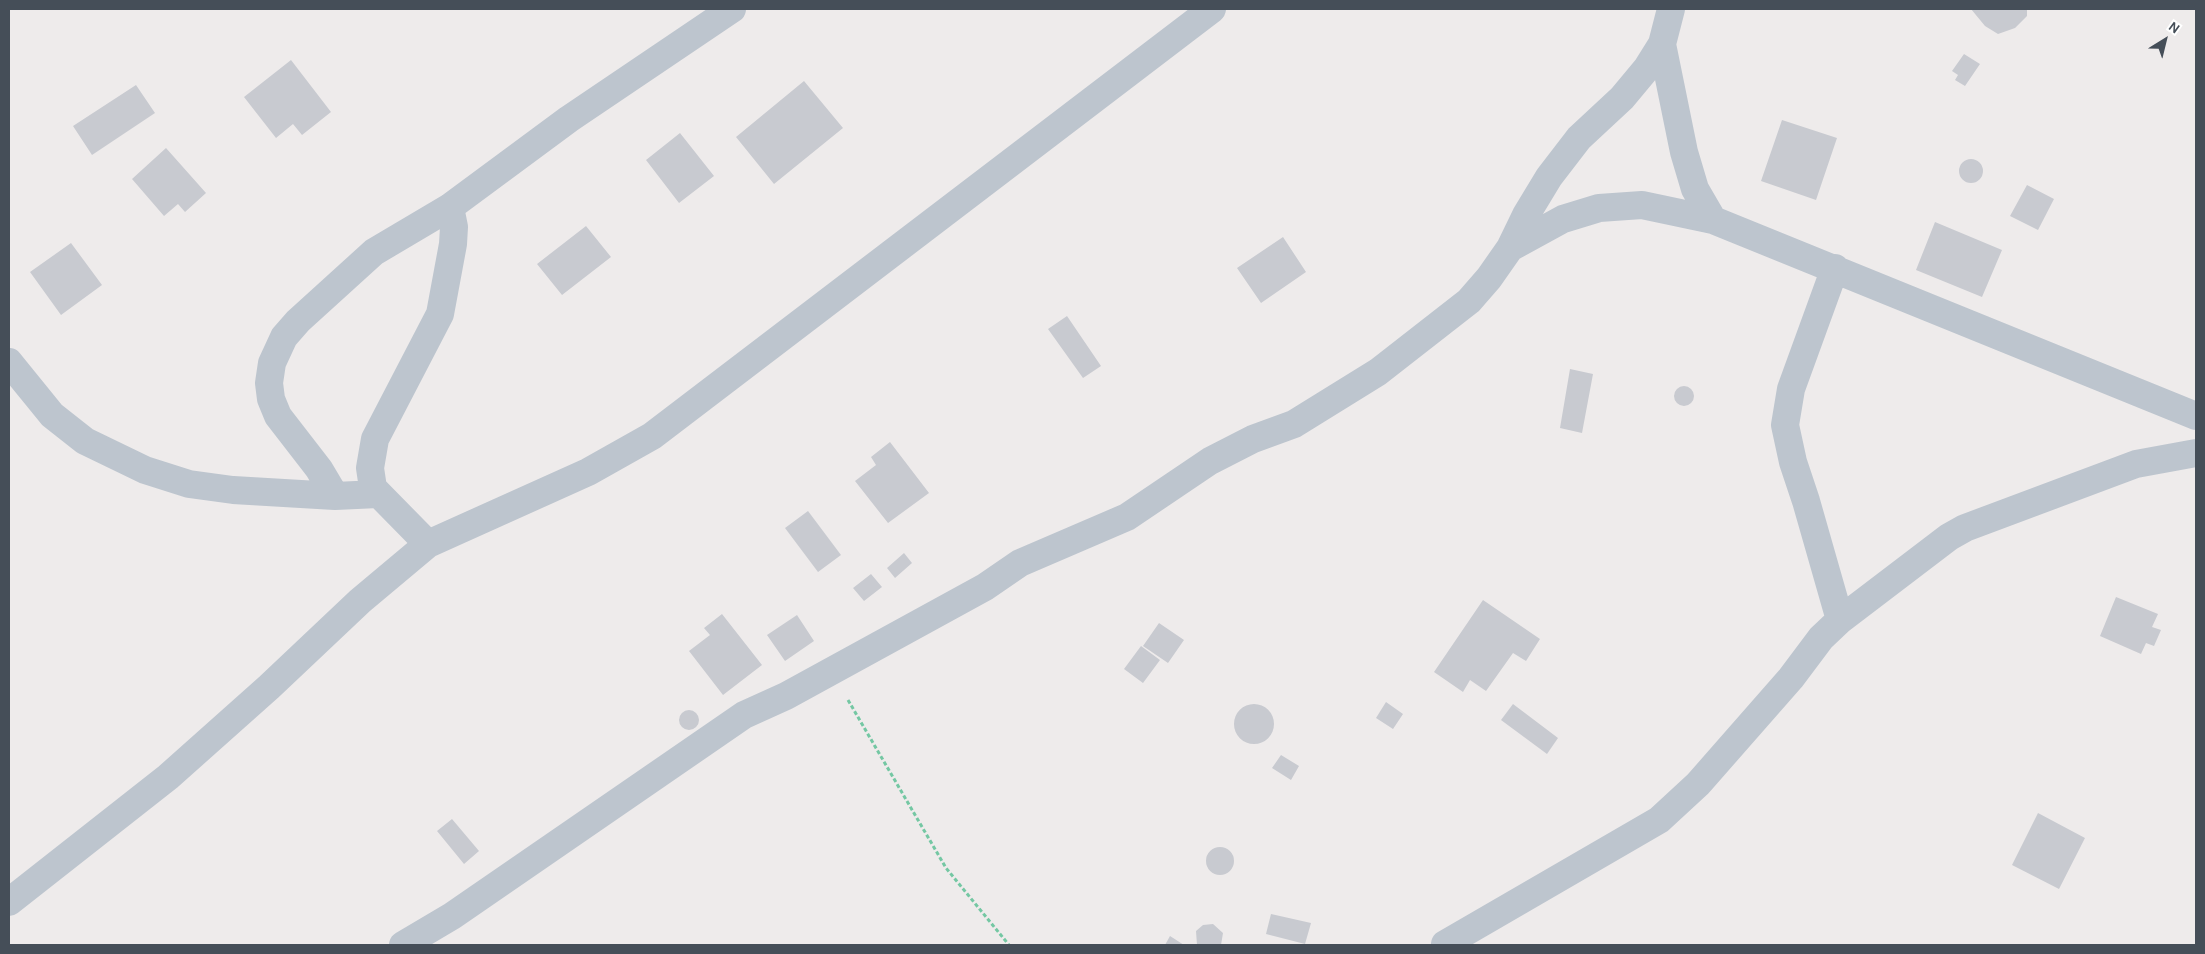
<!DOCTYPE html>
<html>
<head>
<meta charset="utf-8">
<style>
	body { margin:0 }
	#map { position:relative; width:2205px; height:954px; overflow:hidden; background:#eeebeb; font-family:Karla,sans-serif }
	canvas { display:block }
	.frame { position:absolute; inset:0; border:10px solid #454e58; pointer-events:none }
	.north { position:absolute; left:2140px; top:15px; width:50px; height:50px; -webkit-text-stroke:4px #fff; paint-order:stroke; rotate:36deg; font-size:14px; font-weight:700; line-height:20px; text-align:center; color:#454e58 }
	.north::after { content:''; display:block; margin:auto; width:18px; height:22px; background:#454e58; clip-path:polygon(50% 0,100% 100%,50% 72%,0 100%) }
</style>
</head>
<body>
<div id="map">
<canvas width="2205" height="954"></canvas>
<div class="frame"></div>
<div class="north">N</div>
</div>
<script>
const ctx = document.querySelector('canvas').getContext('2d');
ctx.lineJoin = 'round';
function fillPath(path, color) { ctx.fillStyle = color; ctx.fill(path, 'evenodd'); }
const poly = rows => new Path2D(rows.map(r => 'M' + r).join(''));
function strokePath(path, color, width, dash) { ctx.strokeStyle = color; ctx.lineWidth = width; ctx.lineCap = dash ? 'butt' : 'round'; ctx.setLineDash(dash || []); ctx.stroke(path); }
fillPath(poly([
	[1971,9,2027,9,2027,16,2015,28,1998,34,1985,26],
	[1964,54,1980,64,1965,86,1955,80,1958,75,1952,71],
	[291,60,331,112,302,135,293,124,276,138,244,97],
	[804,81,843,128,774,184,736,137],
	[136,85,155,113,92,155,73,126],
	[1782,120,1837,138,1816,200,1761,181],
	[680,133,714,176,679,203,646,160],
	[166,148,206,193,185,212,178,204,164,216,132,179],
	'1959 171a12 12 0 1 1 24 0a12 12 0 1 1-24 0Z',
	[2027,185,2054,199,2038,230,2010,216],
	[1935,222,2002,250,1982,297,1916,270],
	[586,226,611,257,562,295,537,264],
	[1283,237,1306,272,1261,303,1237,268],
	[71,243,102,285,61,315,30,272],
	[1067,316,1101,366,1083,378,1048,329],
	[1570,369,1593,374,1582,433,1560,428],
	'1674 396a10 10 0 1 1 20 0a10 10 0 1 1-20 0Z',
	[890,442,929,493,888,523,855,481,876,465,871,457],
	[808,511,841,555,818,572,785,528],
	[904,553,912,563,895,578,887,568],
	[871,574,882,587,864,601,853,588],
	[2116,597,2158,614,2152,627,2161,630,2154,646,2146,643,2141,654,2100,636],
	[1483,600,1540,639,1526,661,1513,653,1486,691,1470,680,1463,692,1434,672],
	[722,614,762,665,723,695,689,651,710,635,704,628],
	[797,615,814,641,785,661,767,635],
	[1159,623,1184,640,1168,663,1143,646],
	[1141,646,1160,660,1143,683,1124,669],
	[1386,702,1403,714,1393,729,1376,718],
	[1513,704,1558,738,1547,754,1501,720],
	'1234 724a20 20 0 1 1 40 0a20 20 0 1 1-40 0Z',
	'679 720a10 10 0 1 1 20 0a10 10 0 1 1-20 0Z',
	[1281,755,1299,766,1291,780,1272,768],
	[2038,813,2085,838,2059,889,2012,865],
	[452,819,479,851,464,864,437,831],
	'1206 861a14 14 0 1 1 28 0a14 14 0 1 1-28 0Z',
	[1271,914,1311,923,1305,944,1266,934],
	[1213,924,1223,933,1221,945,1197,945,1196,931,1203,925],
	[1170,936,1184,945,1165,945]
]), '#c8cad0');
strokePath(poly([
	[848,700,946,868,1009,945]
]), '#74c7a3', 3, [4, 2.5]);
strokePath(poly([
	[1662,44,1684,152,1695,189,1713,220],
	[1510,248,1563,219,1599,208,1642,205,1713,220,2196,416],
	[1835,268,1791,389,1785,425,1793,462,1806,501,1840,620],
	[9,362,52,415,85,441,145,470,189,484,233,490,335,496,378,494],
	[335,496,319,469,278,416,271,399,269,383,272,363,284,337,298,321,374,252,450,207,569,119,732,9],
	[428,544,373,488,370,468,375,439,440,314,453,244,454,227,450,207],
	[9,902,168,777,269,687,360,601,428,544,588,472,652,436,1212,9],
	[1445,944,1659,820,1698,784,1791,678,1821,638,1840,620,1949,537,1965,528,2136,464,2196,453],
	[403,945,452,916,744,715,786,696,985,587,1020,563,1127,517,1210,461,1253,439,1294,424,1378,372,1469,301,1489,278,1510,248,1526,215,1549,177,1579,138,1622,98,1647,68,1662,44,1671,9]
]), '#bdc5ce', 28);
</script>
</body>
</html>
